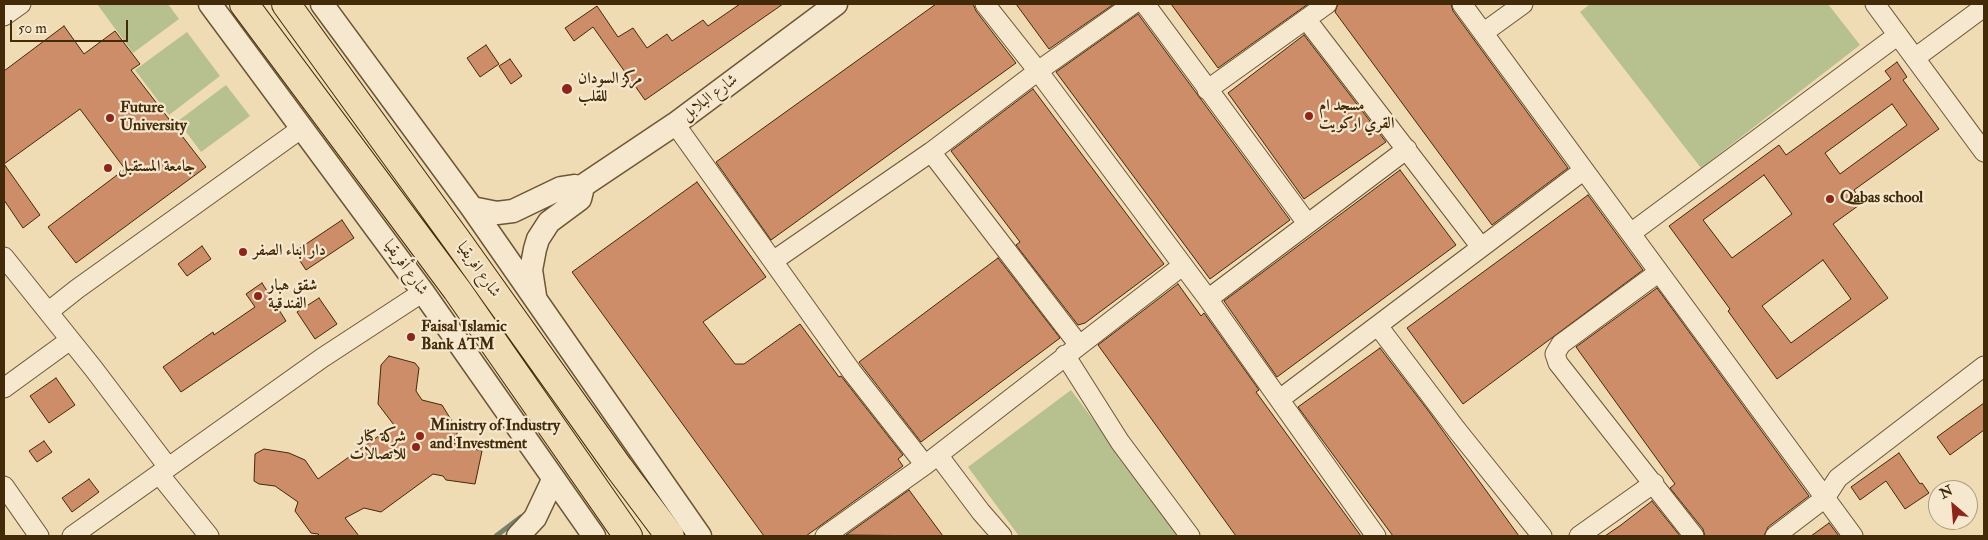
<!DOCTYPE html>
<html>
<head>
<meta charset="utf-8">
<style>
	body { margin:0 }
	#map { position:relative; width:1988px; height:540px; overflow:hidden; background:#efdbb4; font-family:"IM FELL Double Pica",serif }
	canvas { display:block }
	.frame { position:absolute; inset:0; border:5px solid #432a08; pointer-events:none }
	.north { position:absolute; left:1928px; top:480px; width:50px; height:50px; box-sizing:border-box; background:#f5e8ce; border:1px solid #ae9c7f; border-radius:50%; rotate:333deg; font-size:14px; font-weight:700; line-height:20px; text-align:center; color:#432a08 }
	.north::after { content:''; display:block; margin:auto; width:18px; height:22px; background:#8f2418; clip-path:polygon(50% 0,100% 100%,50% 72%,0 100%) }
	.scale { position:absolute; left:10px; top:20px; width:118px; height:22px; box-sizing:border-box; border:2px solid #432a08; border-top:0; padding-left:6px; font-size:15px; line-height:18px; white-space:nowrap; color:#432a08; -webkit-text-stroke:4px #f5e8ce; paint-order:stroke }
</style>
</head>
<body>
<div id="map">
<canvas width="1988" height="540"></canvas>
<div class="frame"></div>
<div class="north">N</div>
<div class="scale">50 m</div>
</div>
<script>
const ctx = document.querySelector('canvas').getContext('2d');
ctx.lineJoin = 'round';
function fillPath(path, color) { ctx.fillStyle = color; ctx.fill(path, 'evenodd'); }
const poly = rows => new Path2D(rows.map(r => 'M' + r).join(''));
function strokePath(path, color, width, dash) { ctx.strokeStyle = color; ctx.lineWidth = width; ctx.lineCap = dash ? 'butt' : 'round'; ctx.setLineDash(dash || []); ctx.stroke(path); }
function drawText(font, color, halo, rows, align = 'center') {
  ctx.font = font + ' "IM FELL Double Pica",Amiri,serif'; ctx.lineWidth = 4.5; ctx.setLineDash([]); ctx.textBaseline = 'middle'; ctx.strokeStyle = halo; ctx.fillStyle = color; for (const [text, x, y, turn = 0] of rows) {
    ctx.save(); ctx.translate(x, y); ctx.rotate((+turn || 0) * Math.PI / 180); ctx.textAlign = isNaN(turn) ? turn : align; if (halo) ctx.strokeText(text, 0, 0); ctx.fillText(text, 0, 0); ctx.restore();
  }
}
fillPath(poly([
	[97,4,168,4,179,19,133,53],
	[1590,4,1828,4,1860,45,1701,168,1580,12],
	[187,32,220,76,169,115,135,70],
	[226,85,250,116,201,152,178,121],
	[1071,390,1180,536,1019,536,968,467]
]), '#b7c18f');
strokePath(poly([
	[496,536,521,517]
]), '#77816c', 5);
const building = poly([
	[740,4,783,4,645,100,593,27,574,41,565,28,597,6,618,37,633,28,647,48,667,34,672,41,703,20,708,26,740,4],
	[936,4,973,4,976,11,1016,63,771,240,716,162,936,4],
	[1016,4,1114,4,1049,49,1016,4],
	[1171,4,1308,4,1218,68,1171,4],
	[1338,4,1451,4,1453,11,1568,168,1492,225,1335,12,1338,4],
	[1138,14,1290,220,1210,279,1056,72,1138,14],
	[64,26,84,54,115,31,140,64,131,70,206,167,76,263,48,227,125,169,80,109,4,164,40,215,23,228,4,200,4,71,64,26],
	[1304,35,1386,142,1304,199,1228,93,1304,35],
	[486,45,499,64,480,77,467,58,486,45],
	[510,59,522,76,511,84,499,66,510,59],
	[1897,62,1907,77,1903,80,1939,129,1854,190,1862,203,1833,224,1888,298,1777,379,1728,311,1730,309,1669,226,1779,145,1786,155,1891,79,1885,71,1897,62],
	[1892,104,1907,125,1840,174,1825,153,1892,104],
	[1764,175,1792,214,1732,258,1703,220,1764,175],
	[1823,260,1851,299,1791,343,1762,306,1823,260],
	[1033,89,1164,264,1085,323,1078,325,1016,245,1020,242,951,151,1033,89],
	[1400,170,1456,245,1277,377,1224,301,1400,170],
	[697,182,766,277,703,322,735,364,744,364,800,324,839,377,841,376,903,455,898,459,903,466,806,536,764,536,572,272,697,182],
	[1588,195,1643,270,1463,404,1407,328,1588,195],
	[342,220,354,238,306,270,294,252,342,220],
	[202,246,211,259,187,276,178,264,202,246],
	[998,258,1060,338,921,442,859,362,998,258],
	[262,283,286,321,181,392,163,367,213,332,214,335,255,307,246,294,262,283],
	[1178,284,1201,316,1204,313,1259,390,1256,392,1361,536,1236,536,1098,345,1178,284],
	[1657,288,1809,496,1768,527,1764,536,1705,536,1703,529,1670,488,1675,484,1576,347,1657,288],
	[319,298,337,324,315,339,297,312,319,298],
	[1380,348,1427,409,1519,536,1393,536,1298,407,1380,348],
	[389,356,415,363,419,368,416,391,422,400,442,405,458,431,453,443,482,451,475,484,446,480,443,476,433,474,381,512,364,508,345,518,359,536,320,536,318,534,311,533,295,511,298,502,275,486,259,484,254,481,255,454,264,449,289,453,305,460,318,479,394,425,378,404,381,365,389,356],
	[56,378,75,405,49,423,30,396,56,378],
	[1984,403,1984,430,1950,455,1937,437,1984,403],
	[44,441,52,452,37,462,29,451,44,441],
	[1899,453,1920,484,1922,483,1929,493,1905,509,1886,481,1860,500,1851,487,1899,453],
	[89,479,99,492,72,512,62,498,89,479],
	[909,490,943,536,846,535,909,490],
	[1652,501,1680,536,1605,536,1621,525,1652,501],
	[1829,523,1839,536,1811,536,1829,523]
]);
fillPath(building, '#cd8d68');
strokePath(building, '#432a08', 1);
const minor = poly([
	[985,4,1038,71,1208,299,1376,536],
	[1145,4,1307,223],
	[1462,4,1853,536],
	[1875,4,1984,152],
	[4,16,21,4],
	[1306,19,1481,247],
	[1483,33,1523,4],
	[1915,58,1984,7],
	[1207,90,1327,4],
	[675,124,852,372,925,465],
	[931,152,1079,345],
	[1631,233,1898,35],
	[4,257,93,368,168,467],
	[773,261,931,152,1038,71,1133,4],
	[1659,272,1561,344,1555,354,1558,363,1694,536],
	[1208,299,1407,149],
	[48,312,77,289,302,128],
	[1378,326,1456,429,1542,536],
	[1065,355,1120,442,1190,536],
	[4,388,70,340],
	[1280,399,1584,170],
	[938,455,981,512,1002,536],
	[159,474,209,536],
	[4,486,39,536],
	[72,536,322,358,423,292],
	[825,536,925,465,1182,266],
	[1579,536,1654,483],
	[1775,536,1825,498,1838,478,1984,366]
]);
const tertiary = poly([
	[210,4,423,292,594,536],
	[322,4,472,208,700,536],
	[472,208,497,213,513,211,561,188,574,186,581,187,675,124,836,4],
	[535,296,531,270,535,249,538,239,549,222,580,199,582,191,581,187],
	[518,536,535,518,553,480]
]);
const trunk = poly([
	[244,4,457,290,628,536],
	[286,4,461,246,619,468,670,536]
]);
strokePath(minor, '#6e5633', 21);
strokePath(tertiary, '#6e5633', 25);
strokePath(trunk, '#432a08', 30);
strokePath(minor, '#f5e8ce', 19);
strokePath(tertiary, '#f5e8ce', 22);
strokePath(trunk, '#efdbb4', 28);
for (const [x, y, r, color] of [
	[567,89,6,"#8f2418"],
	[1309,116,5,"#8f2418"],
	[110,118,5,"#8f2418"],
	[108,168,5,"#8f2418"],
	[1830,199,5,"#8f2418"],
	[243,252,5,"#8f2418"],
	[258,296,5,"#8f2418"],
	[411,337,5,"#8f2418"],
	[420,436,5,"#8f2418"],
	[416,447,5,"#8f2418"]
]) { const dot = new Path2D(); dot.arc(x, y, r, 0, 2 * Math.PI); ctx.fillStyle = color; ctx.fill(dot); strokePath(dot, '#f5e8ce', 2); }
drawText('bold 16px', '#432a08', '#f5e8ce', [
	["مركز السودان",578,80],
	["للقلب",578,98],
	["مسجد ام",1319,107],
	["القري اركويت",1319,125],
	["Future",120,109],
	["University",120,127],
	["جامعة المستقبل",118,168],
	["Qabas school",1840,199],
	["دار ابناء الصفر",253,252],
	["شقق هبار",268,287],
	["الفندقية",268,305],
	["Faisal Islamic",421,328],
	["Bank ATM",421,346],
	["Ministry of Industry",430,427],
	["and Investment",430,445],
	["شركة كنار",406,438,"right"],
	["للاتصالات",406,456,"right"]
], 'left');
drawText('16px', '#432a08', '#f5e8ce', [
	["شارع البلابل",710,98,-37],
	["شارع أفريقيا",405,268,54],
	["شارع افريقيا",478,270,55]
]);
</script>
</body>
</html>
